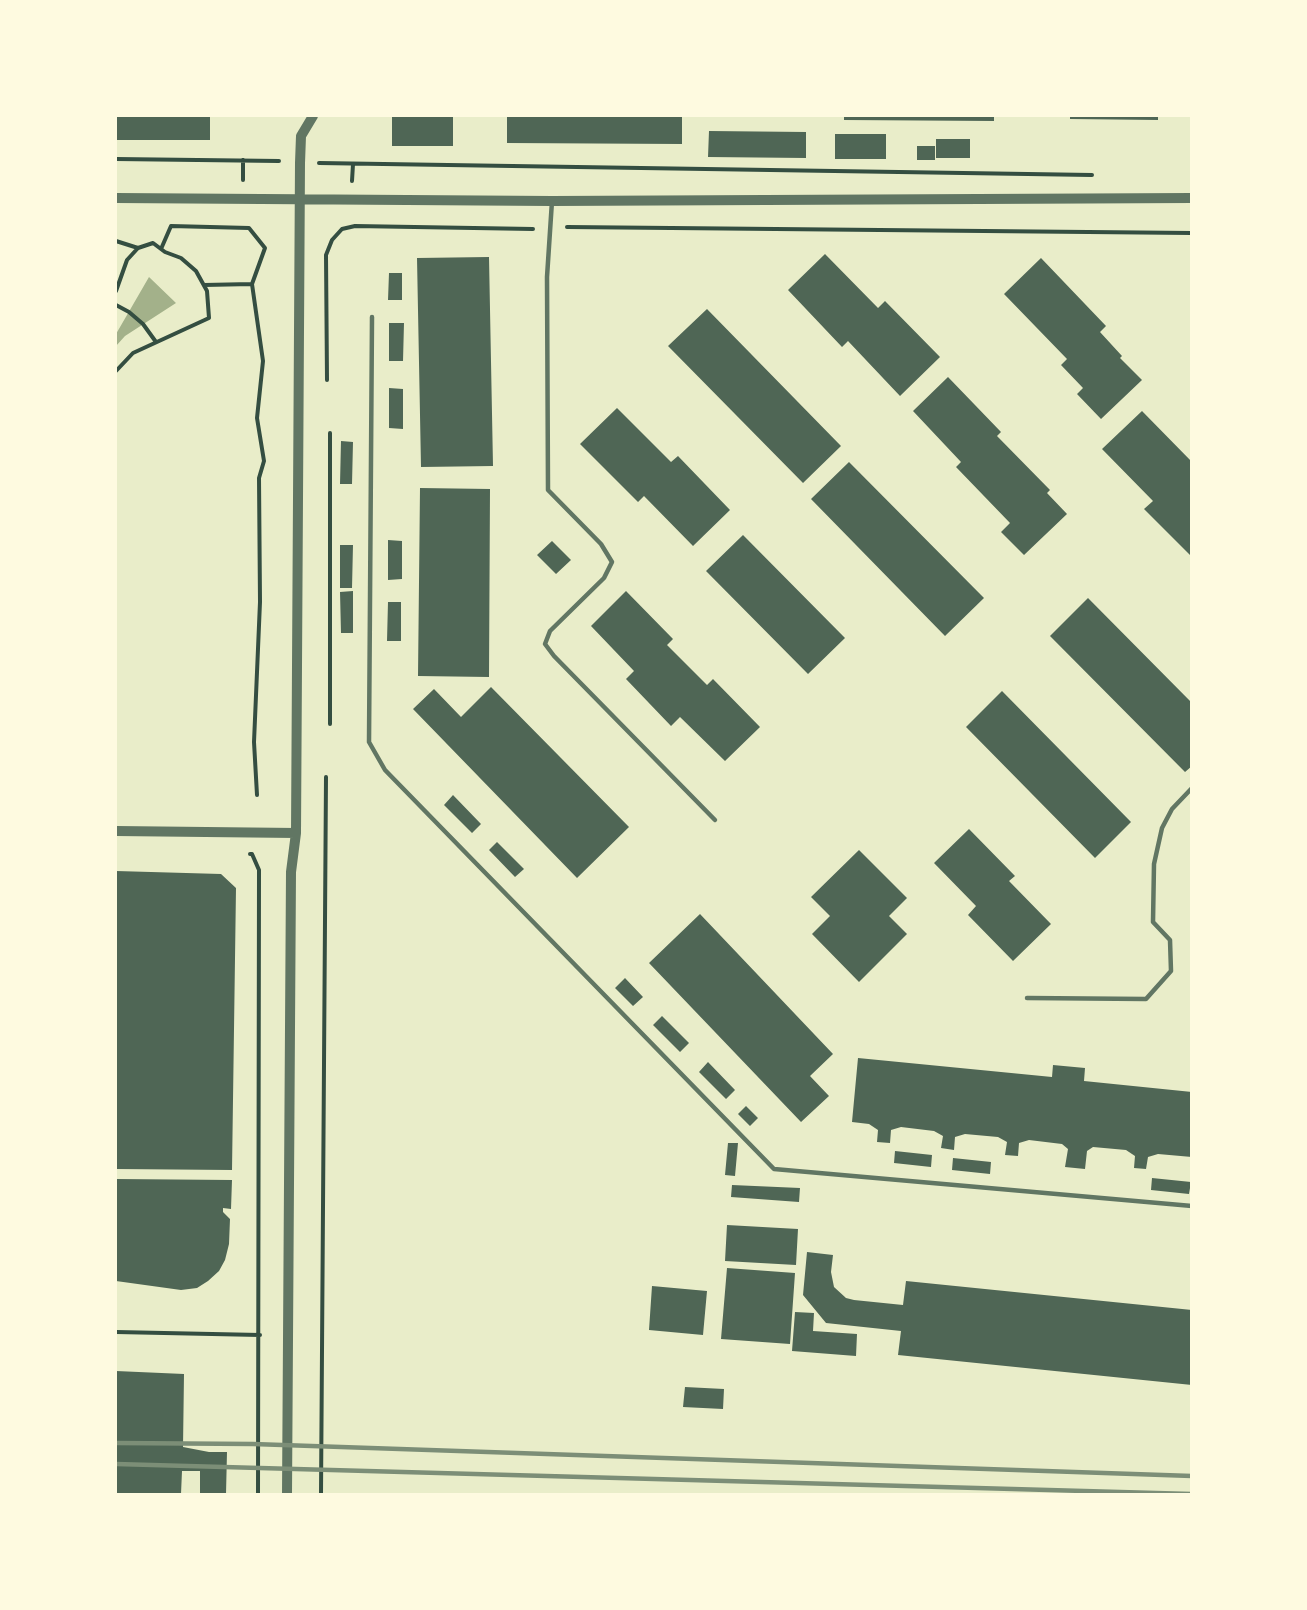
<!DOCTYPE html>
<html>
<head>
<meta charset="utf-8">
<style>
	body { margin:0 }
	#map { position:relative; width:1307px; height:1610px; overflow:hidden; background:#e9edc9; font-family:"PT Sans",sans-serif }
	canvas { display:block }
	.frame { position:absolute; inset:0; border:117px solid #fefae0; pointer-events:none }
</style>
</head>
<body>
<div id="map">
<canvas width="1307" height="1610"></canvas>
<div class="frame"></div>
</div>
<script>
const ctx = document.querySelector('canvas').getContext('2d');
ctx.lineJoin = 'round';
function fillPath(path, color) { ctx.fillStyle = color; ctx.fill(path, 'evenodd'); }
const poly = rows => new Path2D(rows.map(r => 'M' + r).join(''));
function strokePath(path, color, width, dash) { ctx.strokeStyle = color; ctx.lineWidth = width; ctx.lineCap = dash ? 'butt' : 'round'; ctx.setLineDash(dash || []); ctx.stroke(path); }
fillPath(poly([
	[149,277,176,303,125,336,116,346,116,334]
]), '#a3b18a');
fillPath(poly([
	[116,116,210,116,210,140,116,140],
	[392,116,453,116,453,146,392,146],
	[507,116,682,116,682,144,507,143],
	[844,116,994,116,994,121,844,120],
	[1070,116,1158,116,1158,120,1070,119],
	[709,131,806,132,806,158,708,157],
	[835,134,886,134,886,159,835,159],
	[936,139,970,139,970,158,936,158],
	[917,146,935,146,935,160,917,160],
	[825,254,878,308,885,301,940,357,900,396,848,341,842,347,788,290],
	[489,257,493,466,421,467,417,258],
	[1041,258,1106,326,1100,332,1122,356,1120,358,1142,380,1101,419,1077,394,1083,388,1061,365,1067,359,1004,294],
	[389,273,402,273,402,300,388,300],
	[707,309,841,446,803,483,668,346],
	[389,323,404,323,403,361,389,361],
	[948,377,1001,432,997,436,1050,490,1047,493,1067,514,1024,555,1001,532,1010,523,956,467,961,462,913,411],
	[389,388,403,389,403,429,389,428],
	[617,408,671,462,678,456,730,510,693,546,644,496,638,502,580,444],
	[1142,411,1192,462,1192,557,1144,509,1153,501,1102,449],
	[341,441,353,442,352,484,340,484],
	[849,462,984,598,945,636,811,499],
	[420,488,490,489,489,677,418,676],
	[743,535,845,638,808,674,706,571],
	[388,540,402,541,402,579,388,580],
	[552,541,571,560,556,574,537,555],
	[340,545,353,545,352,588,340,588],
	[353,591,353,633,341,633,340,592],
	[626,591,673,639,667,645,707,685,713,679,760,727,725,761,680,717,671,726,626,679,634,671,591,626],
	[1088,598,1192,703,1192,766,1185,772,1050,636],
	[388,602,401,602,401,641,387,641],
	[491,687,629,827,577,878,413,709,434,689,461,717],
	[1002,691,1131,822,1095,858,966,727],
	[453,795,481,824,472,833,444,805],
	[969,829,1015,876,1009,881,1051,924,1013,961,968,915,976,906,934,863],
	[497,842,524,869,515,877,489,850],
	[859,850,907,898,889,916,907,934,859,982,812,934,830,916,811,897],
	[116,871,221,874,236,888,232,1170,116,1169],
	[700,914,833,1054,810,1076,829,1096,801,1122,649,963],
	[625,978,643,997,633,1006,615,988],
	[662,1016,689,1043,680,1052,653,1025],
	[858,1058,1052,1077,1053,1065,1085,1068,1084,1081,1192,1092,1192,1157,1158,1154,1148,1157,1146,1169,1134,1168,1135,1156,1126,1150,1093,1147,1087,1151,1085,1169,1065,1167,1068,1149,1062,1144,1029,1140,1019,1143,1018,1156,1005,1155,1007,1142,998,1137,965,1134,955,1137,954,1150,941,1148,943,1136,934,1131,901,1127,891,1130,890,1143,877,1142,878,1130,869,1124,852,1122],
	[708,1062,735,1090,726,1099,699,1072],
	[746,1106,758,1118,750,1126,738,1114],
	[728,1143,738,1143,735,1176,725,1175],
	[895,1151,932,1155,931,1167,894,1163],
	[953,1158,991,1162,990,1174,952,1170],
	[1152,1178,1191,1182,1189,1194,1151,1190],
	[116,1179,232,1180,231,1209,223,1208,223,1212,230,1219,229,1244,225,1260,219,1271,208,1281,197,1288,181,1290,116,1281],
	[732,1185,800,1188,799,1202,731,1197],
	[727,1225,798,1229,796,1265,725,1261],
	[807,1252,833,1255,831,1272,834,1287,846,1298,854,1300,903,1305,906,1281,1192,1310,1192,1385,898,1355,901,1331,826,1323,803,1295],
	[727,1268,795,1273,790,1344,721,1339],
	[652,1286,707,1291,703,1335,649,1330],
	[795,1312,814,1313,813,1331,857,1334,856,1356,792,1351],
	[116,1371,184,1374,183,1447,209,1452,227,1452,226,1494,200,1494,200,1471,182,1471,181,1494,116,1494],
	[685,1387,724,1389,723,1409,683,1407]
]), '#4f6655');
strokePath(poly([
	[116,159,279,161],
	[319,163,1092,175],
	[243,180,243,160],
	[352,181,353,164],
	[567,227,1192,233],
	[116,241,138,248],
	[161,249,171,226,249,228,265,248,252,284,204,285],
	[252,284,263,361,257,418,264,461,259,478,260,602,254,742,257,795],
	[116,291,127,260,138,248,153,243,165,252,181,258,196,271,207,291,209,318,133,353,116,371],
	[116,305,129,312,143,324,156,342],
	[327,380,326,255,332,240,342,229,355,226,533,229],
	[330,433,330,724],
	[250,854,252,854,259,870,258,1494],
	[116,1332,260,1335],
	[321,1494,326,777]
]), '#344e41', 4);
strokePath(poly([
	[552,201,547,277,548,490,601,544,612,562,604,578,550,631,545,644,554,656,715,820],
	[372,317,369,742,385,770,774,1169,1192,1206],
	[1027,998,1146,999,1171,971,1170,940,1153,922,1154,864,1162,828,1172,809,1192,788]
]), '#617663', 4.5);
strokePath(poly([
	[116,198,552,201,1192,198],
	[116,831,296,833],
	[287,1494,291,872,296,833,300,163,301,136,313,116]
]), '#617663', 10);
strokePath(poly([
	[116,1443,253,1444,1192,1476],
	[116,1464,1192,1494]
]), '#7c8e77', 4.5);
</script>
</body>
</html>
